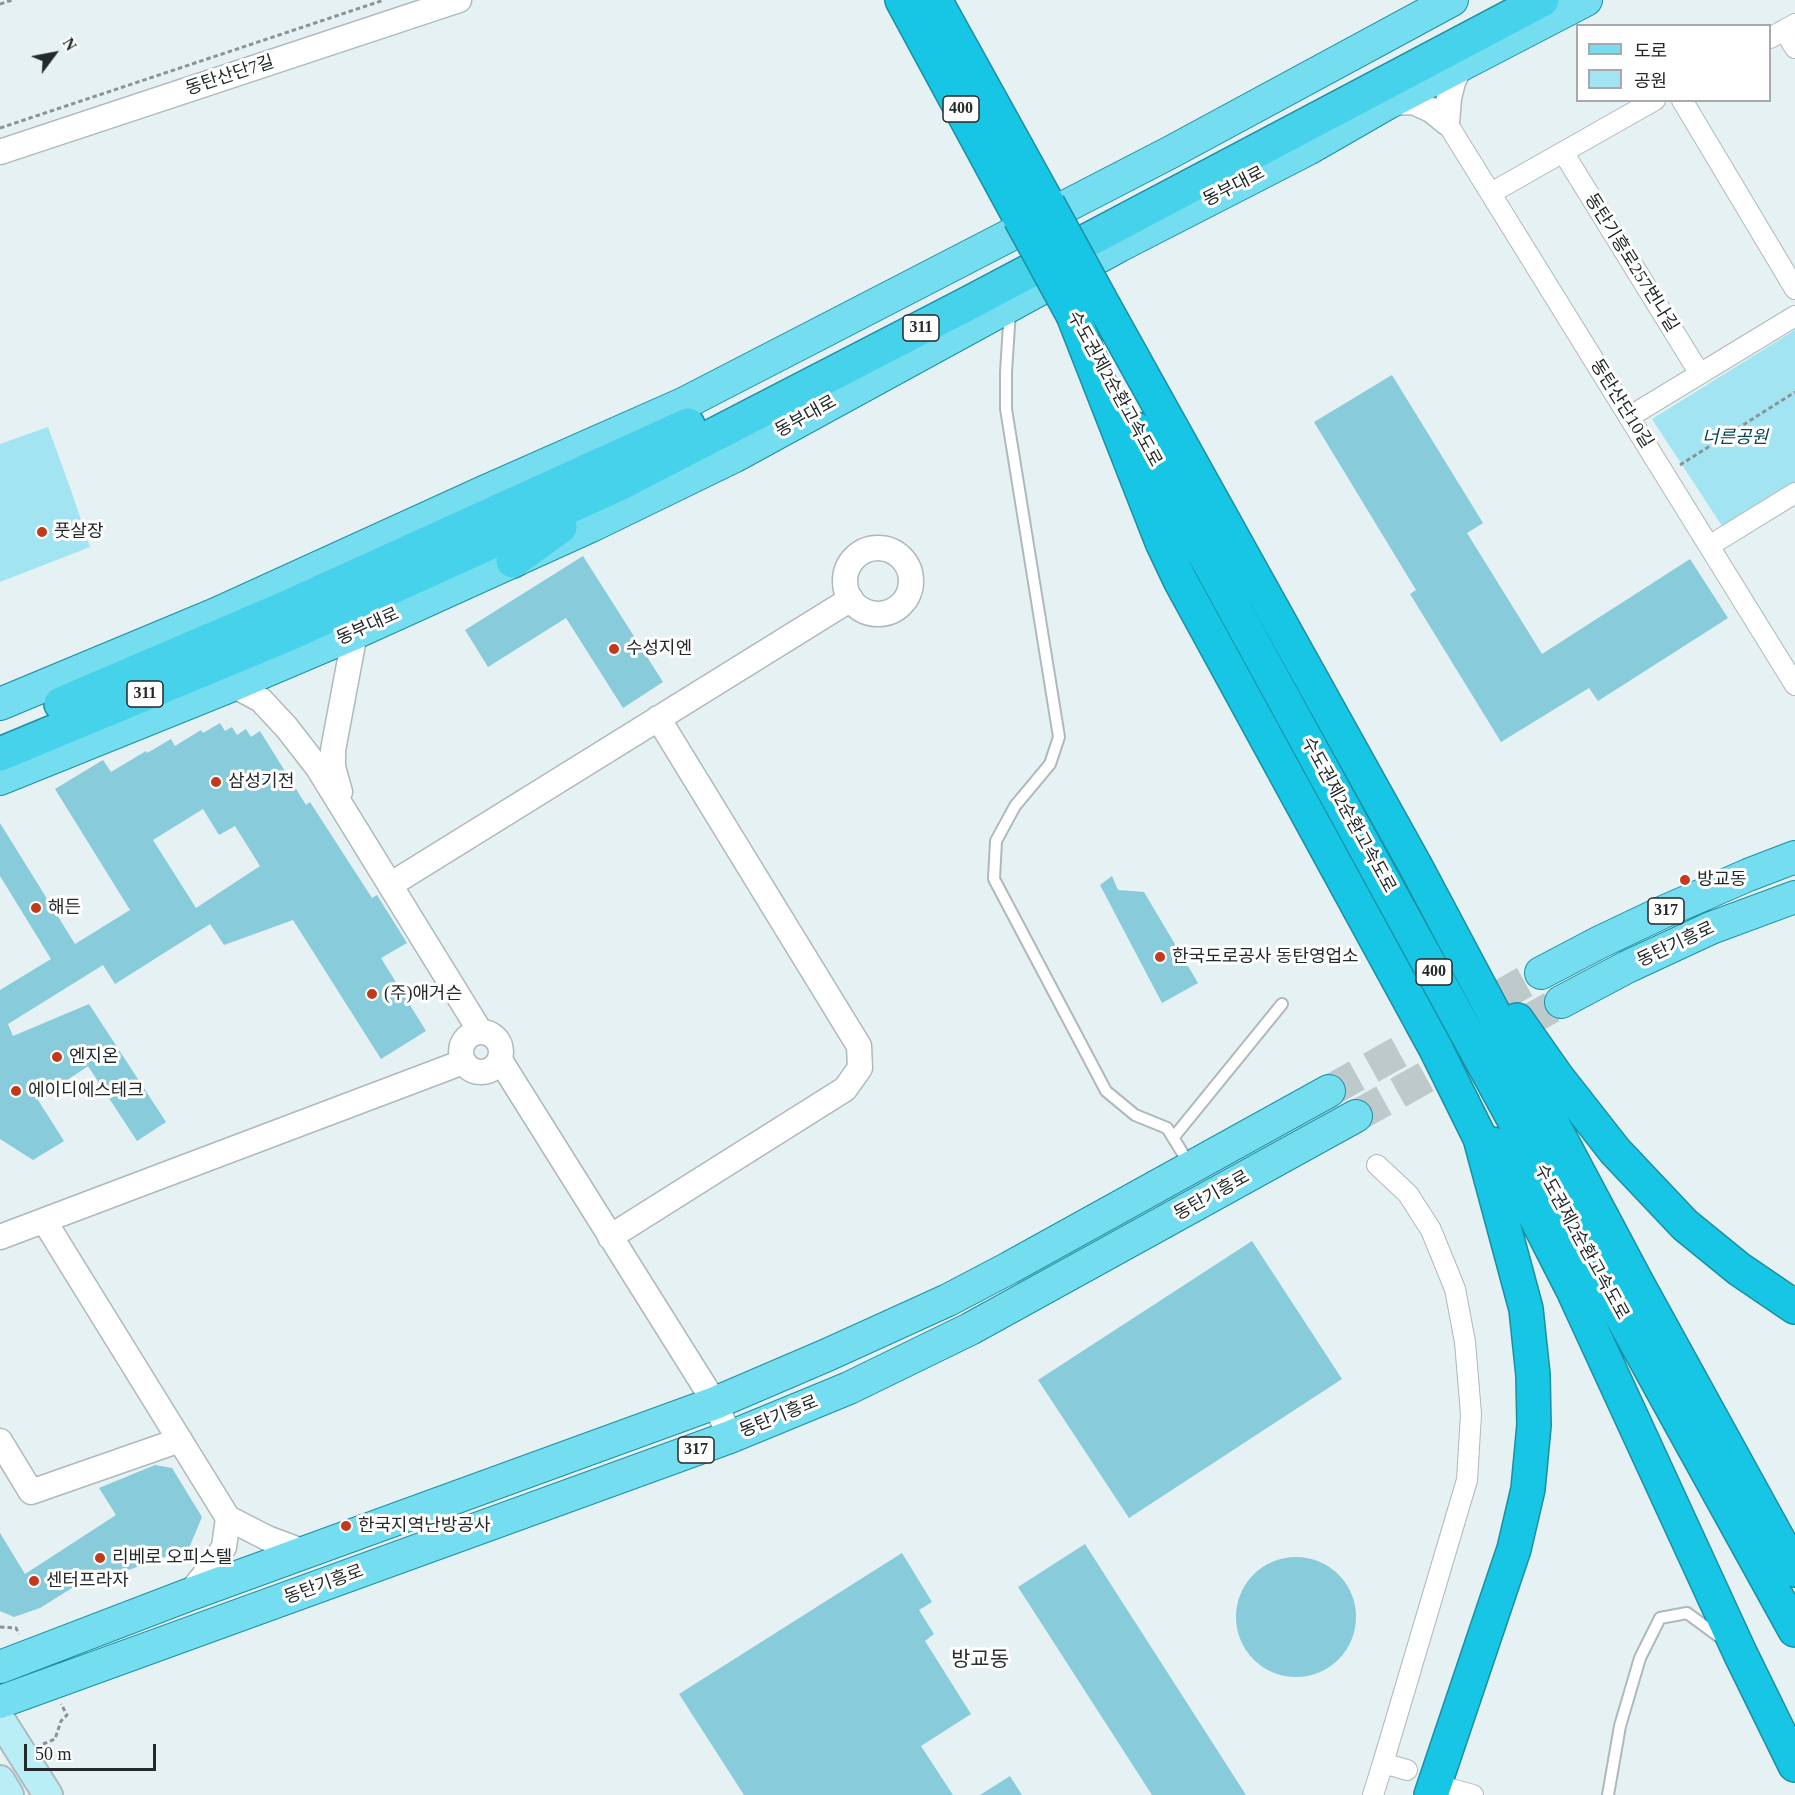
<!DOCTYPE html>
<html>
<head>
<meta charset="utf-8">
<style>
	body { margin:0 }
	#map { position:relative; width:1795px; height:1795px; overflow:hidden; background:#e5f1f3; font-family:"Times New Roman","Noto Sans KR",serif }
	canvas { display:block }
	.legend { position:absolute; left:1576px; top:24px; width:195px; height:78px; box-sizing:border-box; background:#fff; border:2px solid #a7a9aa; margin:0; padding:8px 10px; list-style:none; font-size:18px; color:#24292a }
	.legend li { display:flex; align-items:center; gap:12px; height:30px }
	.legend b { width:30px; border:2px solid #a7a9aa }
	.north { position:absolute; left:24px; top:24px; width:60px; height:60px; -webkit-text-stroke:4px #fff; paint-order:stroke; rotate:58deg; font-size:16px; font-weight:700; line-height:24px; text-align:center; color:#24292a }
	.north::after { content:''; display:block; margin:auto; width:21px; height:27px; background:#24292a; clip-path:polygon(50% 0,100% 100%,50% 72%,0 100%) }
	.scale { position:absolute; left:24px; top:1744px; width:132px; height:27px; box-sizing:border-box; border:3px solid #24292a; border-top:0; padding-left:8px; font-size:18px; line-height:21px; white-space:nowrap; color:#24292a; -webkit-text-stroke:4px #fff; paint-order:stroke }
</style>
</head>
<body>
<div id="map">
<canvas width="1795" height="1795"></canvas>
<ul class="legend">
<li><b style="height:8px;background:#74ddef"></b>도로</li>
<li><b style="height:16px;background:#a3e4f3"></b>공원</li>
</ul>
<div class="north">N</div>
<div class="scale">50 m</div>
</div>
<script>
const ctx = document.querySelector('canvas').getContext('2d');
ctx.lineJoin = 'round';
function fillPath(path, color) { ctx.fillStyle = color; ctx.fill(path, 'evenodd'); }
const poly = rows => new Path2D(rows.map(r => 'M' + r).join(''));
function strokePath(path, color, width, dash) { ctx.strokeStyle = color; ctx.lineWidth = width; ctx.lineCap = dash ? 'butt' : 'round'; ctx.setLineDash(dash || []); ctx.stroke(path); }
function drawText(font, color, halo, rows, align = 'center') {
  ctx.font = font + ' "Times New Roman","Noto Sans KR",serif'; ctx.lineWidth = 6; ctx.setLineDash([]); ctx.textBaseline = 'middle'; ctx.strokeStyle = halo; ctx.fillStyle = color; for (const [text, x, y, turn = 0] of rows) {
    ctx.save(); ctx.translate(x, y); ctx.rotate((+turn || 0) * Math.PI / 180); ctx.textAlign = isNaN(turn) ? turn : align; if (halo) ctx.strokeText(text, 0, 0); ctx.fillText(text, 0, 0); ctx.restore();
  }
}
fillPath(poly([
	[1795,330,1795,484,1724,529,1652,419],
	[48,427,72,493,90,547,0,582,0,444]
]), '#a3e4f3');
fillPath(poly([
	[1392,375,1483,523,1467,533,1542,654,1690,559,1728,618,1598,701,1589,688,1501,742,1410,594,1416,590,1314,422],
	[583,556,663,682,623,708,566,618,488,667,465,630],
	[220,723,225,731,232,727,237,735,246,729,251,737,260,731,306,805,310,802,372,898,377,895,407,943,381,958,426,1031,381,1059,293,920,224,945,210,924,115,984,103,965,8,1024,13,1036,89,1004,166,1122,137,1141,88,1066,38,1100,64,1141,33,1160,0,1139,0,990,51,959,0,876,0,823,75,944,130,910,55,789,103,760,111,772,146,751,147,753,171,739,175,746,201,730,203,733],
	[203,809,219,835,235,826,260,866,196,908,153,840],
	[1112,876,1118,890,1144,892,1198,983,1162,1003,1100,885],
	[1252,1241,1342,1379,1129,1518,1038,1380],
	[155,1465,172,1468,202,1517,189,1548,82,1587,80,1583,40,1608,14,1617,0,1611,0,1533,25,1574,116,1515,99,1488],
	[1085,1544,1246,1795,1152,1795,1018,1587],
	[902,1553,932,1602,919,1610,934,1634,925,1641,971,1714,921,1746,953,1795,744,1795,679,1694],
	'1236 1617a60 60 0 1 1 120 0a60 60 0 1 1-120 0Z',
	[1010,1776,1022,1795,980,1795]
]), '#88cbdb');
strokePath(poly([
	[1329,1091,1541,973],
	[1356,1116,1561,1002]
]), '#bec9cb', 32, [32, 16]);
const service = poly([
	[1010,310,1006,372,1006,409,1059,737,1050,764,1015,806,996,841,994,879,1106,1091,1135,1115,1167,1128,1190,1165],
	[1173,1138,1282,1004],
	[1608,1795,1620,1726,1640,1658,1660,1618,1687,1613,1721,1638]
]);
const minor = poly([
	[1784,30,1795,48],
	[1770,38,1795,24],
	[1682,100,1795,289],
	[1447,123,1795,685],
	[1563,152,1700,374],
	[1491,193,1655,100],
	[1629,417,1795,316],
	[1709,546,1795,493],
	[1377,1165,1408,1194,1431,1230,1455,1289,1465,1342,1471,1414,1467,1480,1383,1763],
	[1451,1789,1473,1795],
	[1373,1795,1383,1763,1407,1770]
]);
const tertiary = poly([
	[1388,103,1413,102,1431,110,1447,123,1449,98,1453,82,1461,65],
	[0,152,459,0],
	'845 581a33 33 0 1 1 66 0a33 33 0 1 1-66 0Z',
	[233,685,261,700,287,728,318,768,480,1031],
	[340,792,333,767,333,750,355,633],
	[390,885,851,599],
	'461 1052a20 20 0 1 1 40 0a20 20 0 1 1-40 0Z',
	[500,1060,715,1403,730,1437],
	[45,1222,228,1518,267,1538,307,1553],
	[0,1237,463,1062],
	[610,1237,845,1089,860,1068,859,1046,658,718],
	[0,1441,31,1492,180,1440],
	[188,1595,211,1567,224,1547,228,1518]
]);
const secondary = poly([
	[0,1719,48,1795],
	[0,1780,9,1795]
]);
const primary = poly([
	[0,704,216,614,486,491,683,404,1171,152,1452,0],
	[0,779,233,685,355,633,591,526,735,456,1119,246,1308,149,1388,103,1586,0],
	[1541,973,1600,942,1661,913,1748,875,1795,857],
	[1561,1002,1627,967,1711,928,1795,897],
	[0,1667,188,1595,715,1403,827,1355,948,1300,1009,1268,1329,1091],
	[0,1702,730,1437,849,1388,970,1329,1356,1116]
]);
const trunk = poly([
	[513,561,560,527],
	[61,704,283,609,688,425],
	[0,754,289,634,617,485,967,304,1542,0]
]);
const motorway = poly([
	[902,0,1020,218],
	[935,0,1048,204],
	[1100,299,1416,867,1637,1283,1795,1570],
	[1073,315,1162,542,1180,580,1435,1047,1480,1138,1526,1309,1533,1375,1534,1425,1528,1489,1514,1549,1431,1795],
	[1136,429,1626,1324,1795,1630],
	[1517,1020,1557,1077,1615,1151,1685,1225,1739,1269,1795,1307],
	[1493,1144,1529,1204,1573,1290,1740,1653,1795,1765]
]);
strokePath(service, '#afb9bc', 14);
strokePath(minor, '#afb9bc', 22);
strokePath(tertiary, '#afb9bc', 27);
strokePath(secondary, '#afb9bc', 32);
strokePath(primary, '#1c8fa3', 34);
strokePath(trunk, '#1c8fa3', 36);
strokePath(motorway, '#1c8fa3', 36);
strokePath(poly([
	[0,4,12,0],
	[0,128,384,0],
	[1680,465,1795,392],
	[0,1627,16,1628,19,1634],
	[43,1744,55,1739,61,1721,67,1715,61,1704]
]), '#8b9495', 3, [4.5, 3]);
strokePath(service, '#fff', 10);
strokePath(minor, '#fff', 20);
strokePath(tertiary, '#fff', 24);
strokePath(secondary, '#b9eef7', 28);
strokePath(primary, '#74ddef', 32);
strokePath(trunk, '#46d2ea', 33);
strokePath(motorway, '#17c6e4', 33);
const motorwayBridge = poly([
	[1048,204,1100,299],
	[1020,218,1073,315]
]);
strokePath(motorwayBridge, '#1c8fa3', 36, []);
strokePath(motorwayBridge, '#17c6e4', 33);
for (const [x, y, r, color] of [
	[42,532,6,"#c33919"],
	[614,649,6,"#c33919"],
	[216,782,6,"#c33919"],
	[1685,880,6,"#c33919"],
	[36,908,6,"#c33919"],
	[1160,957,6,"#c33919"],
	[372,994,6,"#c33919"],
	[57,1057,6,"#c33919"],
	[16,1091,6,"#c33919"],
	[346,1526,6,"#c33919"],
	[100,1558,6,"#c33919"],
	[34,1581,6,"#c33919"]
]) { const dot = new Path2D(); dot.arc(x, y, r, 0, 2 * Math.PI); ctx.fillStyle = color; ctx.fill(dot); strokePath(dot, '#fff', 2); }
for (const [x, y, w] of [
	[961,109,36],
	[921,328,36],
	[145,694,36],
	[1666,911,36],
	[1434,972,36],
	[696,1450,36]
]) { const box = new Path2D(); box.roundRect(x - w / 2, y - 13, w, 26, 4.5); ctx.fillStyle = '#fff'; ctx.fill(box); strokePath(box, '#24292a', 1.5); }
drawText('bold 16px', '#24292a', null, [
	["400",961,109],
	["311",921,328],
	["311",145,694],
	["317",1666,911],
	["400",1434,972],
	["317",696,1450]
]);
drawText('18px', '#24292a', '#fff', [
	["동탄산단7길",230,76,-18],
	["동부대로",1234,187,-27],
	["동탄기흥로257번나길",1631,263,58],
	["수도권제2순환고속도로",1114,389,61],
	["동탄산단10길",1621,404,58],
	["동부대로",806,417,-29],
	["동부대로",368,627,-24],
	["수도권제2순환고속도로",1348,815,61],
	["동탄기흥로",1676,945,-25],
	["동탄기흥로",1212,1196,-29],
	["수도권제2순환고속도로",1581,1242,61],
	["동탄기흥로",779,1417,-22],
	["동탄기흥로",324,1585,-20]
]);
drawText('italic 18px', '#054550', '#fff', [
	["너른공원",1735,438]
]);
drawText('18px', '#24292a', '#fff', [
	["풋살장",54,532],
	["수성지엔",626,649],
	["삼성기전",228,782],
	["방교동",1697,880],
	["해든",48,908],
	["한국도로공사 동탄영업소",1172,957],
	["(주)애거슨",384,994],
	["엔지온",69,1057],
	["에이디에스테크",28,1091],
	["한국지역난방공사",358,1526],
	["리베로 오피스텔",112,1558],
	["센터프라자",46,1581]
], 'left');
drawText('21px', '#293133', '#fff', [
	["방교동",980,1660]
]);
</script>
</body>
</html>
